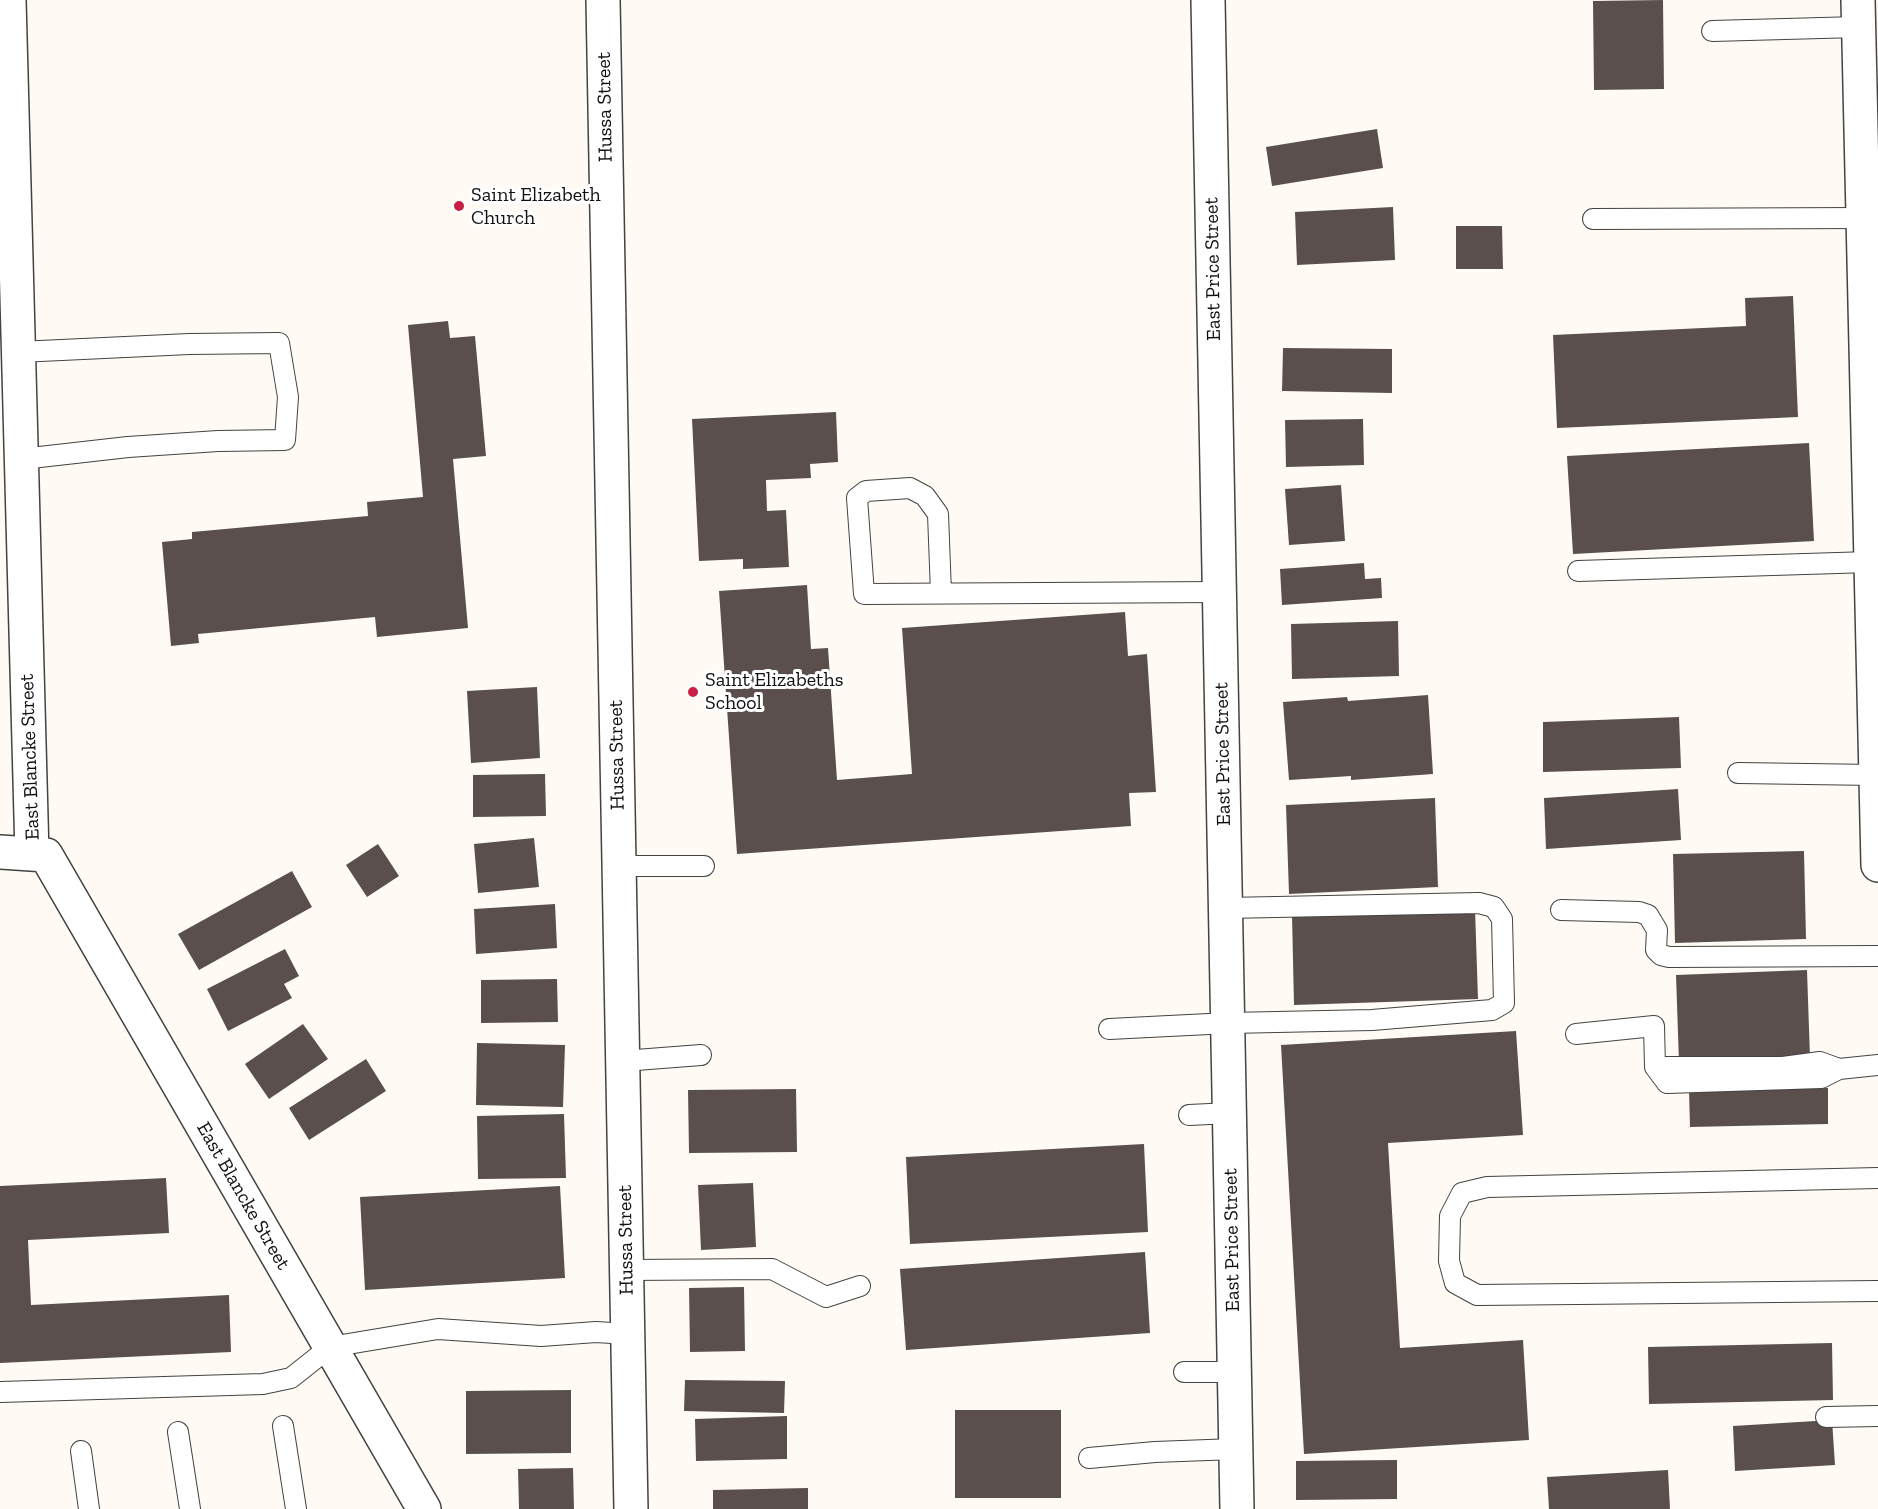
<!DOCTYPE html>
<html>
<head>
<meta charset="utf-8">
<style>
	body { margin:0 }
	canvas { display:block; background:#fffbf4 }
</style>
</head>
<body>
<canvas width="1878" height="1509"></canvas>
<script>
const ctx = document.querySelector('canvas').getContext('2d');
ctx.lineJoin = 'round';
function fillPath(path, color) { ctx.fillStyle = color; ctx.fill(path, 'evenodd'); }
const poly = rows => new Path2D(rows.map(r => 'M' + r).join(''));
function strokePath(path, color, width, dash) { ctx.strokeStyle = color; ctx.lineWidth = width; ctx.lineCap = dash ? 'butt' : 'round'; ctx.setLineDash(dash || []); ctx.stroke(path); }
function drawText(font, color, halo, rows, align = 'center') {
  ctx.font = font + ' "Zilla Slab",serif'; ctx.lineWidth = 6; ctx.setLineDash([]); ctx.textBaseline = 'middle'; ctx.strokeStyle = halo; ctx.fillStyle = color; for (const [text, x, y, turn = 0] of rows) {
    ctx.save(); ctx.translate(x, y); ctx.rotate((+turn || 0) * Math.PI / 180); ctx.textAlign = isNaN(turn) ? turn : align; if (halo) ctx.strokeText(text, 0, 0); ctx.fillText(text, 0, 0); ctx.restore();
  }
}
fillPath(poly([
	[1663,0,1664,89,1594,90,1593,1],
	[1377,129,1383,168,1272,186,1266,147],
	[1393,207,1395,260,1297,265,1295,212],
	[1456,226,1502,226,1503,269,1456,269],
	[1793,296,1798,417,1557,428,1553,335,1746,326,1745,298],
	[448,321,450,338,475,336,486,456,453,459,468,628,377,637,375,617,198,634,199,643,171,646,162,542,192,539,192,532,368,516,367,502,423,497,408,325],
	[1283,348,1392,349,1392,393,1282,391],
	[836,412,838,462,810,464,811,478,766,480,767,511,786,510,789,567,743,569,743,559,699,561,692,419],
	[1363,419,1364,465,1286,467,1285,420],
	[1809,443,1814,541,1573,554,1567,456],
	[1341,485,1345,541,1289,545,1285,489],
	[1364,563,1365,579,1381,578,1382,598,1282,605,1280,569],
	[807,585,811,649,828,648,837,780,912,774,902,628,1125,612,1128,656,1147,654,1156,792,1129,793,1131,826,737,854,719,591],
	[1398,621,1399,676,1292,679,1291,624],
	[537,687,540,758,471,763,467,691],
	[1428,695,1433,774,1351,780,1351,776,1289,780,1283,702,1347,697,1348,701],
	[1679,717,1681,768,1543,772,1543,722],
	[545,774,546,816,473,817,473,775],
	[1678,789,1681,840,1546,849,1544,798],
	[1435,798,1438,887,1289,894,1286,805],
	[534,838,539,887,478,893,474,844],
	[378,844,399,876,367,897,346,865],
	[1804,851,1806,939,1675,943,1673,854],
	[292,871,312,907,199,970,178,934],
	[555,904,557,948,476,954,474,909],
	[1475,909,1478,999,1294,1005,1292,915],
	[285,949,299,976,284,984,292,998,228,1031,207,989],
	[1807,970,1810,1058,1679,1063,1676,975],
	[557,979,558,1022,481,1023,481,980],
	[303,1024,328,1059,269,1099,245,1064],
	[1516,1031,1523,1135,1388,1143,1400,1348,1523,1340,1529,1440,1304,1454,1281,1045],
	[477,1043,565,1045,563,1107,476,1105],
	[366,1059,386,1091,309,1140,289,1108],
	[1828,1088,1828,1124,1690,1127,1689,1090],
	[796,1089,797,1152,689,1153,688,1090],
	[564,1114,566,1178,478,1179,477,1116],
	[1144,1144,1148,1232,910,1244,906,1157],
	[166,1178,169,1233,28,1240,31,1305,229,1295,231,1352,0,1363,0,1186],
	[753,1183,756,1247,701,1250,698,1185],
	[560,1186,565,1278,365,1290,360,1197],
	[1145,1252,1150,1333,906,1350,900,1269],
	[744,1287,745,1351,690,1352,689,1288],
	[1832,1343,1833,1400,1649,1404,1648,1347],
	[685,1380,785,1381,784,1413,684,1411],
	[571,1390,571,1453,466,1454,466,1391],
	[955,1410,1061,1410,1061,1498,955,1498],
	[787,1416,787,1459,696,1461,695,1419],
	[1832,1420,1835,1465,1735,1471,1733,1426],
	[1397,1460,1397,1499,1296,1500,1296,1461],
	[573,1468,574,1509,519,1509,518,1469],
	[1668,1470,1670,1509,1549,1509,1547,1477],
	[808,1488,808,1509,713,1509,713,1490]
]), '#5a4f4c');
const service = poly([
	[1712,31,1858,27],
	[1593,219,1863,218],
	[19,352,189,344,279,343,288,397,285,440,218,441,128,447,22,459],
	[1578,571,1870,562],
	[941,593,938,514,925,496,910,488,866,491,857,498,864,594,1220,592],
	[1738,773,1876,775],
	[619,866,704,866],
	[1561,910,1639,912,1648,915,1657,930,1656,950,1661,955,1669,957,1878,956],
	[1109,1029,1229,1023,1372,1020,1492,1010,1504,1003,1502,919,1494,907,1479,903,1226,908],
	[1576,1034,1654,1026,1655,1067,1667,1083,1821,1078,1839,1069,1878,1065],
	[623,1061,701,1055],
	[1655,1067,1783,1067,1820,1062,1839,1069],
	[1189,1115,1231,1113],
	[1878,1178,1487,1187,1462,1193,1450,1216,1449,1261,1455,1283,1477,1295,1878,1291],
	[627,1270,772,1269,826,1297,860,1286],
	[1184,1372,1234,1372],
	[0,1392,263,1384,291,1378,330,1347,438,1329,541,1336,596,1332,628,1334],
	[1826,1417,1878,1416],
	[283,1426,296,1509],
	[178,1432,190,1509],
	[81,1451,89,1509],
	[1089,1458,1155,1452,1235,1449]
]);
const minor = poly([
	[9,0,32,854],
	[603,0,631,1509],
	[1208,0,1237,1509],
	[0,852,46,855,424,1509]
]);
const tertiary = poly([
	[1858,0,1878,865]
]);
strokePath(service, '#434343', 22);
strokePath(minor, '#434343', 36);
strokePath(tertiary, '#434343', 36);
strokePath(service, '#fff', 20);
strokePath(minor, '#fff', 33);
strokePath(tertiary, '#fff', 33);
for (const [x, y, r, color] of [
	[459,206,6,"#c91f45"],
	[693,692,6,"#c91f45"]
]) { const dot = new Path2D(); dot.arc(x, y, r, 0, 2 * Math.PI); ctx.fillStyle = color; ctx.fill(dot); strokePath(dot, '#fff', 2); }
drawText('20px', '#101010', '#fff', [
	["Hussa Street",605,107,-91],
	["East Price Street",1213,269,-91],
	["East Price Street",1223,754,-91],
	["Hussa Street",617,755,-91],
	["East Blancke Street",30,757,-92],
	["East Blancke Street",243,1196,60],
	["Hussa Street",626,1240,-91],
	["East Price Street",1232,1240,-91]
]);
drawText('20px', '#101010', '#fff', [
	["Saint Elizabeth",471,195],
	["Church",471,218],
	["Saint Elizabeths",705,680],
	["School",705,703]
], 'left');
</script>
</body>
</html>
